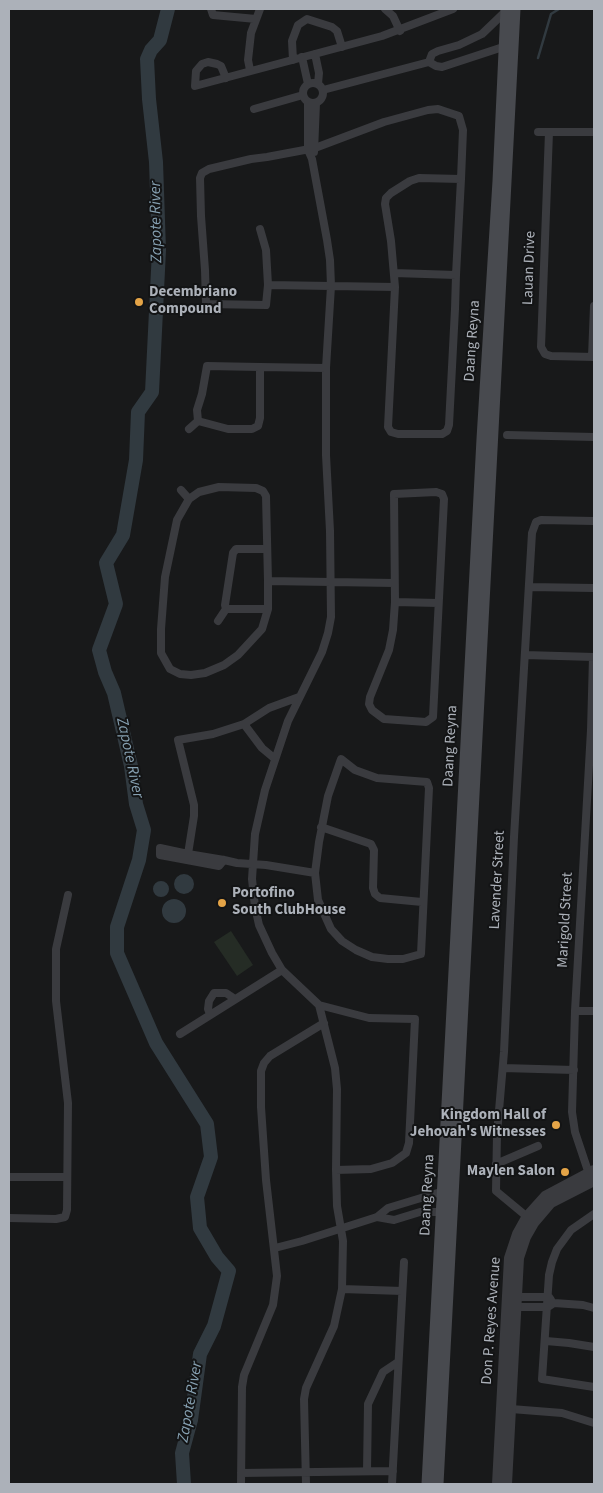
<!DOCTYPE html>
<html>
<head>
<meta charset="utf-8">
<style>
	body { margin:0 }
	#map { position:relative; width:603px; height:1493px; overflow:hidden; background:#18191a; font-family:"Source Sans 3",sans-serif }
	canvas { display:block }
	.frame { position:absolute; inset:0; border:10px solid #acb1b9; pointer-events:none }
</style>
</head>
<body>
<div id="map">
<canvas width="603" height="1493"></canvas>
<div class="frame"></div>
</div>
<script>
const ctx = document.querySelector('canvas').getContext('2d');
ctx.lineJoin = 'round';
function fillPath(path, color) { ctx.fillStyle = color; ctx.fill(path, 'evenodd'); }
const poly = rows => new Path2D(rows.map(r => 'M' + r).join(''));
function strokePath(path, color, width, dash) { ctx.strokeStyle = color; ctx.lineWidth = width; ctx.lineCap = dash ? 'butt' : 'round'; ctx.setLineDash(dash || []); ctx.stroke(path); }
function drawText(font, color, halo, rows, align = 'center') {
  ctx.font = font + ' "Source Sans 3",sans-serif'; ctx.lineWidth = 4; ctx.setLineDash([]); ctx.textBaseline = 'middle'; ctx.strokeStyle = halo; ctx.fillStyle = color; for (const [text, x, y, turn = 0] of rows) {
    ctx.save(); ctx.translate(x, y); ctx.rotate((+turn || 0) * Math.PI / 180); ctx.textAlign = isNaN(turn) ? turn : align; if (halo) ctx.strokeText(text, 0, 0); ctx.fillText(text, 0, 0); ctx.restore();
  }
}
fillPath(poly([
	[231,931,253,965,237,976,214,942]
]), '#252c25');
fillPath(poly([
	'174 884a10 10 0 1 1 20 0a10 10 0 1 1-20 0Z',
	'153 889a8 8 0 1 1 16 0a8 8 0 1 1-16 0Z',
	'162 911a12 12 0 1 1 24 0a12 12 0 1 1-24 0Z'
]), '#313a40');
strokePath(poly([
	[538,58,551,14,559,9]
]), '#313a40', 2.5);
strokePath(poly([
	[168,9,160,40,151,50,147,59,149,99,156,162,159,250,152,392,138,412,136,460,123,535,106,563,116,604,99,650,105,672,114,693,131,766,136,804,144,830,139,860,117,927,117,953,156,1043,207,1124,211,1157,197,1197,200,1228,217,1257,229,1271,214,1326,200,1354,191,1420,182,1453,184,1484]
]), '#313a40', 14);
strokePath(poly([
	[211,9,213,15,256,19],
	[385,9,393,16,400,31],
	[315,54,319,73,318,84],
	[302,57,308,84],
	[293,60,292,41,298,25,307,19,332,27,337,31,342,47],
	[429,62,432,54,438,51,459,45,482,34,506,11],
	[250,70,248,60,251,33,260,9],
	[226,78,221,66,217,64,208,62,202,64,196,71,195,86,382,36,453,9],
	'303 93a10 10 0 1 1 20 0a10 10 0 1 1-20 0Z',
	[323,90,429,62,436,66,442,67,503,47,507,47],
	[254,109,303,95],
	[538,132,594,132],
	[549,132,541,347,545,354,551,356,594,357],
	[314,152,316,103],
	[260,229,266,250,268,285,266,305,206,304,205,270,201,216,200,178,202,173,209,169,251,159,267,157,315,148,384,122,428,110,438,109,459,116,463,130,461,179,456,275,455,309,449,425,447,431,442,434,398,434,391,432,388,427,395,287,391,241,385,204,386,198,391,193,410,181,419,178,461,179],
	[394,273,456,275],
	[268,285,395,287],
	[592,357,594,306],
	[260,367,260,418,258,426,252,429,228,429,198,421,197,410,202,394,207,366,260,367,326,368],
	[189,429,198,421],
	[507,435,594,437],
	[181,490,189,499],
	[436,492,442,494,444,499,433,717,426,722,384,719,372,710,369,704,370,697,389,650,393,630,395,602,394,494,436,492],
	[267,549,236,549,233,553,225,605,226,609,268,609],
	[268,581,266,496,263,491,256,488,219,487,199,492,189,499,177,520,165,577,161,629,161,653,170,669,180,674,191,675,205,673,224,665,238,655,262,629,268,609,268,581,394,583],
	[529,587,594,588],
	[395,602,438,603],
	[218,621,226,609],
	[525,655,594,657],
	[244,724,262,748,274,758],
	[321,827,371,844,374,850,373,888,375,894,380,898,422,902],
	[188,854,194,816,194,805,178,740,213,734,244,724,269,708,299,697],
	[224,860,219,866,160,855,160,848,188,854,224,860,237,863,266,865,315,873,319,842,328,796,341,759,355,770,377,778,427,782,429,788,421,954,403,959,388,959,372,957,356,950,342,941,331,929,318,900,315,873],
	[319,1005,369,1018,415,1019,409,1143,406,1153,392,1163,371,1169,336,1170],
	[575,1011,594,1011],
	[210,1014,208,1009,209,1001,214,993,226,993,235,999],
	[180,1034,282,970],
	[503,1068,574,1070],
	[496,1164,538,1146],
	[9,1177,67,1177],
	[590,1177,575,1132,572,1112,575,1011,591,730,593,657],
	[594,1214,571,1230,557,1249,552,1262,549,1275,542,1379,594,1387],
	[377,1217,394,1220,420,1212,446,1212],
	[9,1218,56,1219,65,1217,67,1210,68,1103,56,1001,56,949,68,895],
	[531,1220,496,1191,497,1134,504,1052,514,837,532,533,536,522,541,520,594,521],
	[275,1248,302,1241,377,1217,388,1208,444,1191],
	[342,1289,402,1291],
	[517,1297,549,1297,551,1300],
	[516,1307,548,1307,554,1303,583,1305,594,1308],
	[546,1341,569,1343,594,1347],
	[511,1409,562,1413,594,1423],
	[367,1471,368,1404,383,1372,398,1362],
	[241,1473,393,1471],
	[241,1484,242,1387,244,1375,273,1305,277,1276,266,1180,261,1107,261,1071,264,1063,270,1056,324,1023],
	[306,1484,304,1399,306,1388,334,1326,342,1289,343,1241,337,1206,336,1170,337,1089,335,1068,319,1005,282,970,272,953,259,925,255,907,252,879,255,834,265,790,288,721,322,652,328,633,331,617,330,531,326,455,326,368,331,286,330,260,327,240,312,159,308,150,308,102],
	[392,1484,404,1262]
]), '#3a3b3f', 8);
strokePath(poly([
	[497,1484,509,1258,517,1234,527,1216,545,1196,594,1170],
	[507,1484,519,1258,526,1237,534,1223,551,1203,594,1181]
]), '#3a3b3f', 10);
strokePath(poly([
	[427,1484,482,439,498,181,506,9],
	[438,1484,515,9]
]), '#484a4f', 11);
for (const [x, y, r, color] of [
	[139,302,5,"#e4a447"],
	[222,903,5,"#e4a447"],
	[556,1125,5,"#e4a447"],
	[565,1172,5,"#e4a447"]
]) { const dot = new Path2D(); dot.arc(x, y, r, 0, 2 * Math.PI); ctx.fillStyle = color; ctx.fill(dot); strokePath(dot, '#131415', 2); }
drawText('15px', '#acb1b9', '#131415', [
	["Lauan Drive",530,268,-88],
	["Daang Reyna",473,341,-86],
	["Daang Reyna",451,746,-87],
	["Lavender Street",498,880,-87],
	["Marigold Street",566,920,-87],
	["Daang Reyna",428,1195,-87],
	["Don P. Reyes Avenue",492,1321,-86]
]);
drawText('bold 15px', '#acb1b9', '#131415', [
	["Decembriano",149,293],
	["Compound",149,310],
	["Portofino",232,894],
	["South ClubHouse",232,911],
	["Kingdom Hall of",546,1116,"right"],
	["Jehovah's Witnesses",546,1133,"right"],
	["Maylen Salon",555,1172,"right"]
], 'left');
drawText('italic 16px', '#86a0b1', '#131415', [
	["Zapote River",157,222,-91],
	["Zapote River",129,758,78],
	["Zapote River",191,1402,-80]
]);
</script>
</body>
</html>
